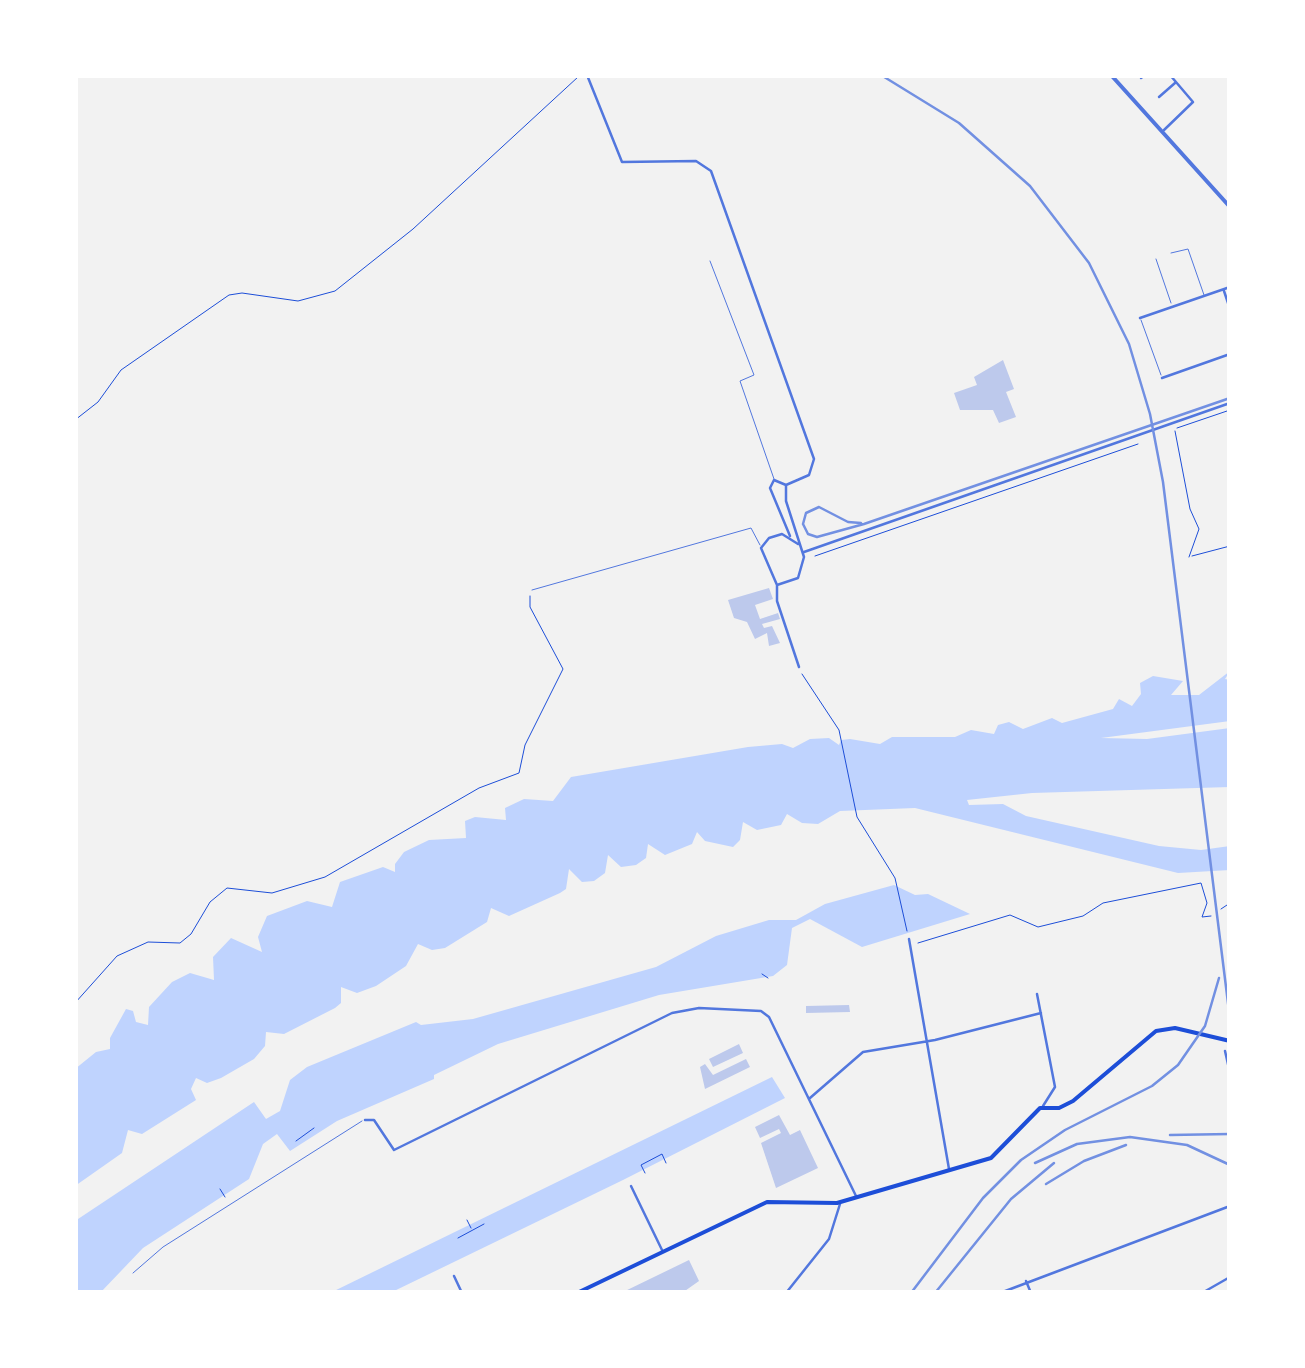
<!DOCTYPE html>
<html>
<head>
<meta charset="utf-8">
<style>
	body { margin:0 }
	#map { position:relative; width:1305px; height:1368px; overflow:hidden; background:#f2f2f2; font-family:"Public Sans",sans-serif }
	canvas { display:block }
	.frame { position:absolute; inset:0; border:78px solid #fff; pointer-events:none }
</style>
</head>
<body>
<div id="map">
<canvas width="1305" height="1368"></canvas>
<div class="frame"></div>
</div>
<script>
const ctx = document.querySelector('canvas').getContext('2d');
ctx.lineJoin = 'round';
function fillPath(path, color) { ctx.fillStyle = color; ctx.fill(path, 'evenodd'); }
const poly = rows => new Path2D(rows.map(r => 'M' + r).join(''));
function strokePath(path, color, width, dash) { ctx.strokeStyle = color; ctx.lineWidth = width; ctx.lineCap = dash ? 'butt' : 'round'; ctx.setLineDash(dash || []); ctx.stroke(path); }
fillPath(poly([
	[1230,671,1225,679,1230,680,1230,721,1101,738,1147,739,1230,728,1230,787,1032,793,967,800,969,805,1003,804,1026,816,1159,846,1201,850,1230,846,1230,870,1178,873,915,808,840,811,818,824,802,823,787,814,781,825,757,830,743,822,740,840,733,847,705,841,697,832,692,844,665,855,648,844,646,858,636,865,621,867,608,855,605,873,594,881,582,882,569,869,566,889,560,893,509,916,491,908,487,922,445,948,432,950,418,944,406,966,376,986,357,993,341,987,341,1003,335,1008,284,1034,266,1032,265,1046,254,1059,221,1078,207,1083,196,1078,191,1089,196,1100,142,1134,128,1130,122,1153,75,1186,75,1069,96,1052,110,1049,110,1038,126,1009,133,1011,136,1022,148,1025,149,1007,172,982,190,973,214,980,213,957,231,938,262,952,258,937,267,916,307,901,332,907,340,882,383,867,395,872,395,864,404,852,429,840,466,838,465,821,475,817,506,820,505,808,524,799,553,801,571,777,748,747,782,744,793,748,810,739,829,738,839,745,841,740,850,739,880,744,892,737,955,737,971,730,994,734,998,725,1009,722,1023,729,1052,718,1062,723,1113,709,1119,699,1132,706,1141,694,1140,683,1153,676,1183,681,1171,695,1199,695],
	[894,885,915,895,928,894,970,914,862,947,810,919,792,928,787,965,773,976,659,995,498,1044,434,1075,434,1079,337,1121,290,1151,277,1134,263,1144,249,1179,143,1248,100,1293,75,1293,75,1221,254,1102,266,1119,280,1111,290,1080,307,1067,416,1022,421,1025,473,1019,656,967,716,936,769,920,796,920,825,904],
	[772,1077,785,1098,623,1180,390,1293,330,1293]
]), '#bfd3fe');
fillPath(poly([
	[1003,360,1014,389,1006,392,1016,417,999,423,993,410,960,410,954,393,977,385,974,377],
	[769,588,773,599,755,605,760,619,778,613,780,619,762,624,764,628,772,626,780,643,769,646,767,633,755,639,747,622,734,618,728,600],
	[849,1005,850,1012,806,1013,806,1006],
	[739,1044,743,1053,713,1067,709,1059],
	[746,1059,750,1067,705,1089,700,1067,705,1064,713,1075],
	[779,1115,790,1135,800,1130,818,1168,776,1188,761,1143,781,1133,779,1129,760,1138,755,1127],
	[689,1260,699,1281,682,1293,621,1293]
]), '#bdc9ec');
strokePath(poly([
	[75,420,98,402,121,370,229,295,242,293,298,301,335,291,413,229,578,77],
	[1177,428,1230,410],
	[1175,431,1190,509,1199,529,1189,557],
	[815,556,1138,444],
	[1192,556,1230,546],
	[802,674,839,730,857,817,895,878,907,931],
	[1221,909,1230,903],
	[918,943,1010,915,1038,927,1083,916,1103,903,1201,883,1207,903,1202,917,1211,916],
	[762,974,768,978],
	[75,1003,117,956,148,942,180,943,191,934,210,902,227,888,272,893,325,877,479,788,519,773,525,745,563,669,530,607,530,596],
	[296,1141,314,1128],
	[645,1173,641,1165,662,1154,666,1163],
	[220,1189,225,1197],
	[467,1220,471,1228],
	[458,1238,484,1224]
]), '#1d4ed8', 1);
strokePath(poly([
	[1171,253,1188,249,1204,295],
	[1156,259,1171,303],
	[710,261,754,375,740,381,774,479],
	[1141,320,1161,375],
	[532,590,751,528,760,545],
	[133,1273,163,1247,362,1121]
]), '#5277de', 1);
strokePath(poly([
	[587,75,622,162,696,161,711,171,814,459,809,475,786,485],
	[1141,78,1145,75],
	[1159,97,1175,83],
	[1164,130,1193,102,1170,75],
	[1224,291,1230,309],
	[1140,318,1230,287],
	[1162,378,1230,354],
	[798,544,782,534,769,538,761,548,777,585,777,601,799,667],
	[804,552,1230,403],
	[777,585,798,578,804,557,786,501,786,485,774,480,770,488,790,536],
	[909,939,949,1169],
	[1037,994,1055,1087,1043,1106],
	[1225,1051,1230,1073],
	[810,1098,863,1052,935,1040,1041,1013],
	[365,1120,374,1120,394,1150,672,1013,699,1008,761,1011,769,1017,856,1196],
	[631,1186,662,1250],
	[454,1276,462,1293],
	[1026,1281,1031,1293],
	[786,1293,829,1239,840,1204],
	[1000,1293,1230,1206],
	[1202,1293,1230,1277]
]), '#5277de', 2.5);
strokePath(poly([
	[1111,75,1230,207]
]), '#5277de', 4);
strokePath(poly([
	[577,1293,767,1202,837,1203,991,1158,1040,1108,1059,1108,1073,1101,1156,1031,1175,1028,1230,1041]
]), '#1d4ed8', 4);
strokePath(poly([
	[803,524,808,534,817,537,864,524,1230,398],
	[803,524,806,513,819,507,848,522,861,523]
]), '#7290e2', 2.5);
strokePath(poly([
	[881,75,959,123,1030,186,1089,263,1129,344,1150,414,1163,482,1230,1019],
	[1170,1135,1230,1134],
	[1035,1163,1077,1144,1130,1137,1187,1145,1230,1165],
	[1046,1184,1084,1161,1126,1145],
	[911,1293,983,1198,1021,1160,1065,1130,1152,1086,1178,1065,1205,1026,1219,978],
	[935,1293,1011,1199,1054,1163]
]), '#7290e2', 2.5);
</script>
</body>
</html>
